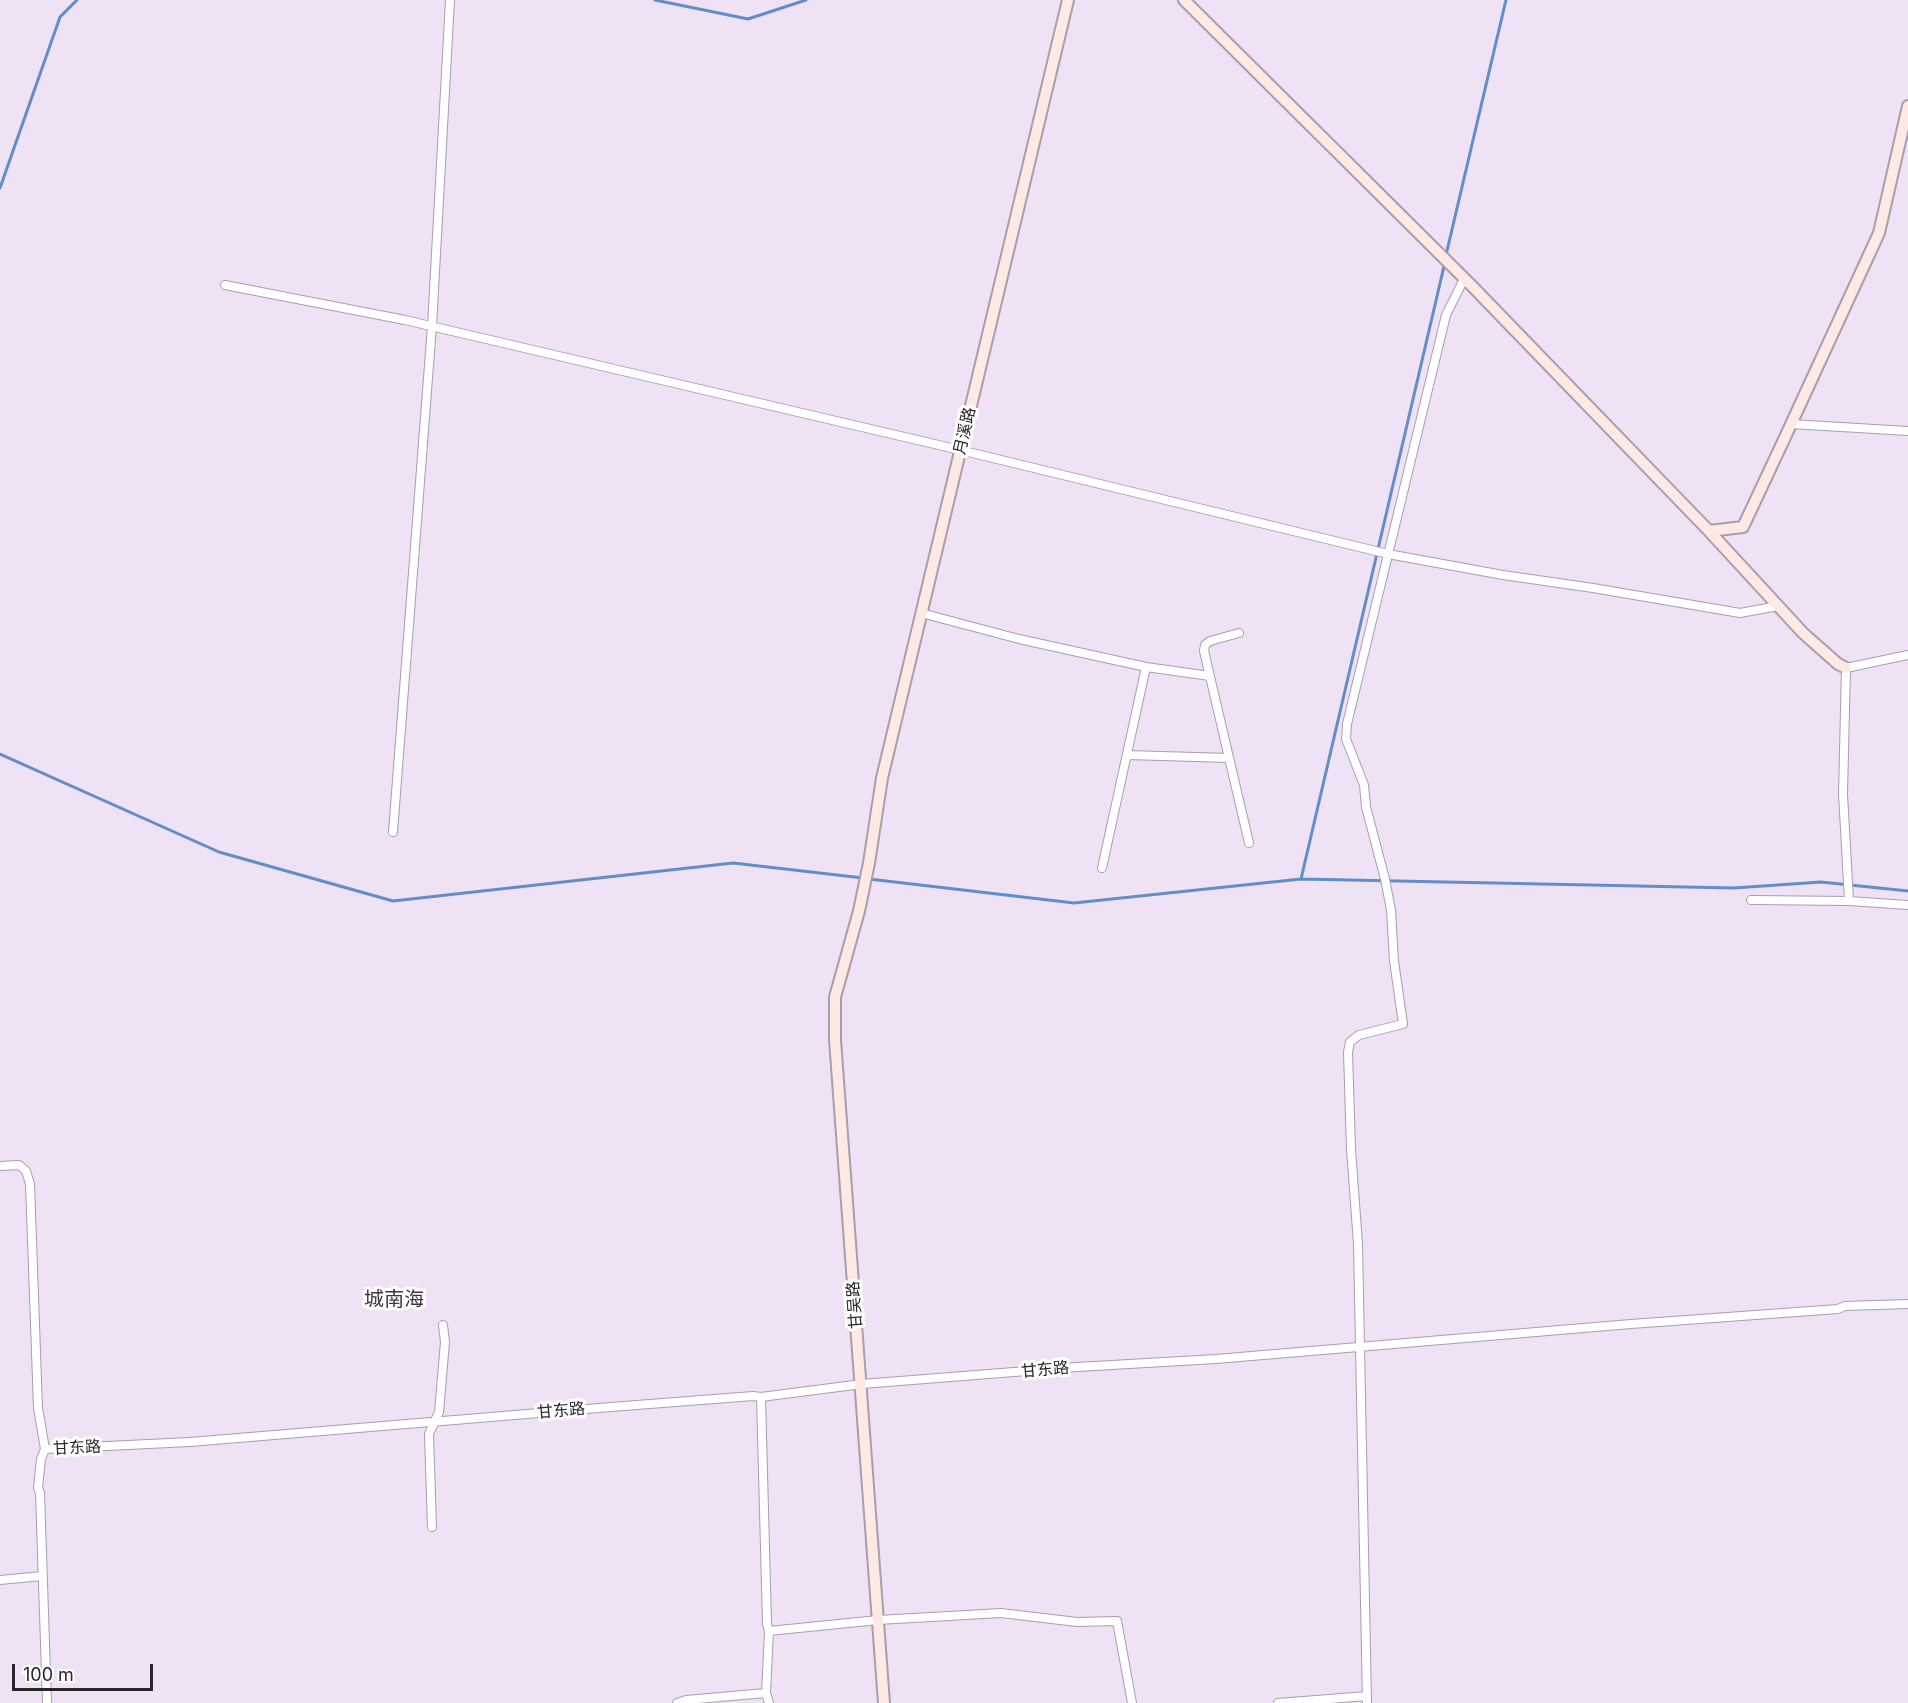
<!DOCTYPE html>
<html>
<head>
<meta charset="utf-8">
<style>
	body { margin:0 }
	#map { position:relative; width:1908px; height:1703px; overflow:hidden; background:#f0e2f5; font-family:Inter,sans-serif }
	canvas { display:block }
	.scale { position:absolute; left:12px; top:1664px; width:141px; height:27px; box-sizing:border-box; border:3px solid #2a252c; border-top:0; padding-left:8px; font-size:18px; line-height:21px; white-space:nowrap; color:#2a252c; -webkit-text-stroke:4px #fff; paint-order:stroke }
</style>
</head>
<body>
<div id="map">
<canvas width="1908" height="1703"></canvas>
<div class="scale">100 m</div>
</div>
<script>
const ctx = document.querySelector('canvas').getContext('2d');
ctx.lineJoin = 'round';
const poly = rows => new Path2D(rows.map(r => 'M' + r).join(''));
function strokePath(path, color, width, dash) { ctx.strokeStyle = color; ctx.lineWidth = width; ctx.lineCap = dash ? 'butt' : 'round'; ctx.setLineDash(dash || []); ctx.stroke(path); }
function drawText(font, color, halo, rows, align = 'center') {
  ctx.font = font + ' Inter,"Noto Sans SC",sans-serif'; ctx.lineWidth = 6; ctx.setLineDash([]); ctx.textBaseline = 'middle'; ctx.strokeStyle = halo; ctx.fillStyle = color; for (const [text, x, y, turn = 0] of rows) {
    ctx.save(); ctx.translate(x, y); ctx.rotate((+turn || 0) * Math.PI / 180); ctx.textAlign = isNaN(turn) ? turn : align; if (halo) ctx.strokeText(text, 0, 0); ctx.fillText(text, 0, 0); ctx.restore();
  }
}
strokePath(poly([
	[655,0,748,19,806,0],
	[0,188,60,17,77,0],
	[1446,255,1506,0],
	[0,754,219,852,393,901,733,863,863,878],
	[869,879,1074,903,1301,879,1734,888,1821,882,1908,891],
	[1301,879,1445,262]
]), '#628dc8', 3);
const street = poly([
	[225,285,405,320,960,450,1388,554,1503,575,1593,588,1740,613,1778,606],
	[1791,424,1908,431],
	[921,613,1019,639,1146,667,1210,676],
	[1239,633,1210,641,1205,645,1204,651,1249,843],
	[1127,755,1229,758],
	[393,832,432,326,450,0],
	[1102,868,1146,667],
	[1751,900,1849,901,1908,905],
	[1849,901,1843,794,1846,668,1908,655],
	[0,1166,19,1165,26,1171,30,1184,38,1408,45,1449,41,1459,38,1488,40,1493,47,1703],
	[761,1397,767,1624,769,1631,766,1693,769,1703],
	[45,1449,190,1442,611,1407,753,1396,761,1397,862,1384,1077,1367,1216,1359,1631,1324,1838,1309,1845,1306,1908,1304],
	[432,1527,429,1434,439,1412,445,1342,443,1325],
	[0,1580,42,1576],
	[769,1631,878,1620,1001,1613,1077,1622,1117,1621,1132,1703],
	[677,1703,686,1700,766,1693],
	[1278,1703,1367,1696],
	[1367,1703,1358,1244,1351,1149,1348,1052,1350,1042,1359,1035,1403,1024,1394,961,1391,910,1385,879,1366,807,1364,785,1346,739,1347,724,1446,315,1464,279]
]);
const secondary = poly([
	[1184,0,1472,286,1709,531,1803,633,1838,664,1846,668],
	[1709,531,1743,527,1787,433,1879,233,1908,106],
	[884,1703,835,1040,835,997,859,911,869,863,882,778,1068,0]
]);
strokePath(street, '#aa9dae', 10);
strokePath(secondary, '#aa9dae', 14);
strokePath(street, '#fff', 8);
strokePath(secondary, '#ffe9e5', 10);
drawText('16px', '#2a252c', '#fff', [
	["月溪路",965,431,-77],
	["甘吴路",855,1305,-94],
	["甘东路",1045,1370,-5],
	["甘东路",561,1411,-5],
	["甘东路",77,1448,-3]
]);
drawText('20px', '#403544', '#fff', [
	["城南海",394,1300]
]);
</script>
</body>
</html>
